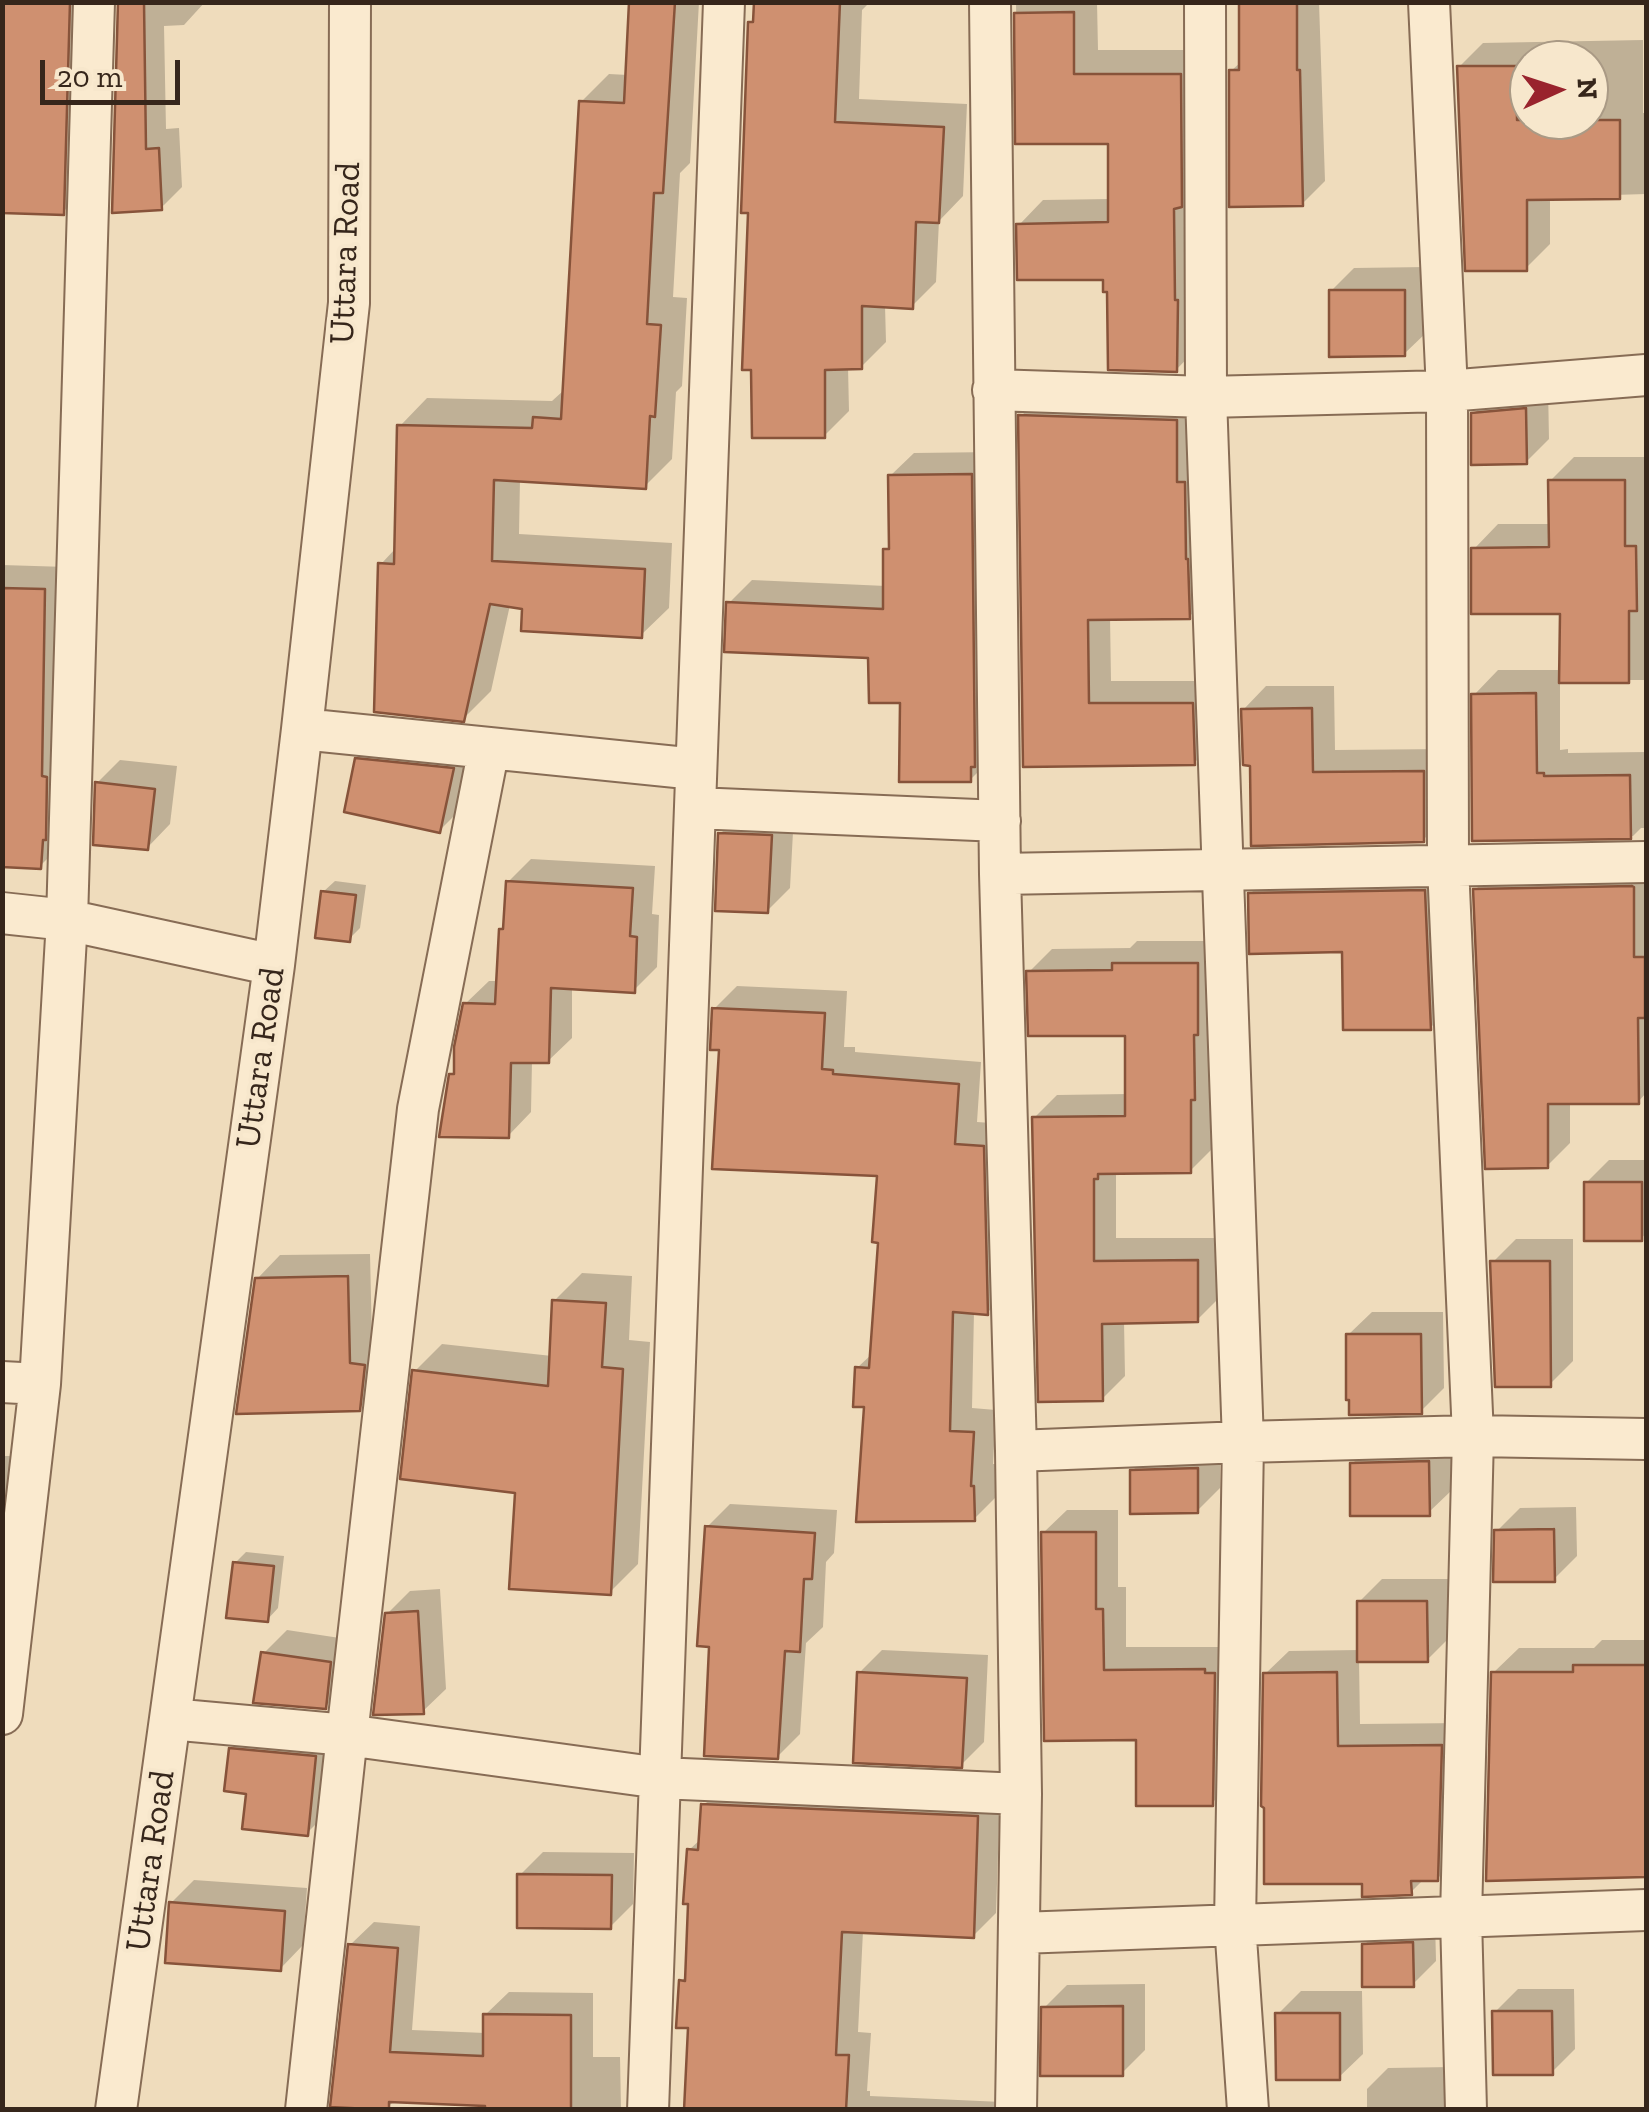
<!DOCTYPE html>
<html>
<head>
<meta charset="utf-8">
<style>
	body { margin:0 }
	#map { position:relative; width:1649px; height:2112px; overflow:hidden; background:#efdcbc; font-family:"Zilla Slab",serif }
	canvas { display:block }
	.frame { position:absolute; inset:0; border:5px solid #36261b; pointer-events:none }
	.north { position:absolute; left:1509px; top:40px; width:100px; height:100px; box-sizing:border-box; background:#f7e7cc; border:2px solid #aa9a85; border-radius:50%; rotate:87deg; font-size:28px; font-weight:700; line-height:40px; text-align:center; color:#36261b }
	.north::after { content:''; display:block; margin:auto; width:35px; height:45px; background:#99232d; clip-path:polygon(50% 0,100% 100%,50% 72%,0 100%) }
	.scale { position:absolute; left:40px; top:60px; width:140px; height:45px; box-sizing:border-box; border:5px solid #36261b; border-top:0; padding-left:12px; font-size:30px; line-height:35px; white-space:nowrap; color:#36261b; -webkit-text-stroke:8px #f7e7cc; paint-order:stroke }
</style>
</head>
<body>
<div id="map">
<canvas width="1649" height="2112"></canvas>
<div class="frame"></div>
<div class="north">N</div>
<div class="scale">20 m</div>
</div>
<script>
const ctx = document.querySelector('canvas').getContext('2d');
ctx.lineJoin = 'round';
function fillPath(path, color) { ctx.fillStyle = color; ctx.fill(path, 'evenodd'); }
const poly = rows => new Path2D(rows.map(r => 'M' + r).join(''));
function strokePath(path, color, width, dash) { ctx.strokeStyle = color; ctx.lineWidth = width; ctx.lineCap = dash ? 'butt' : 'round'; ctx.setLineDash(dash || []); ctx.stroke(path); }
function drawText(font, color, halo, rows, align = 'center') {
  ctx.font = font + ' "Zilla Slab",serif'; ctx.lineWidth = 8; ctx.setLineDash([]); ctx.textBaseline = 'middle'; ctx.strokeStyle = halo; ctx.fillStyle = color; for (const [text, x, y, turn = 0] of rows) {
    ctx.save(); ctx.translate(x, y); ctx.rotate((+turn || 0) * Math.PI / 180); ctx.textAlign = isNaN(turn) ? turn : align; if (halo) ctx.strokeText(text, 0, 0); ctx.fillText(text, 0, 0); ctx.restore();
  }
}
fillPath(poly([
	[2,2,92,2,86,189,63,212],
	[120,2,205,2,184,25,164,26,166,129,179,128,182,187,161,208,114,210],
	[632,2,699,2,690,163,680,173,673,297,687,298,682,386,676,392,672,459,645,486,520,479,519,534,672,543,669,608,641,635,510,605,491,691,463,719,381,564,396,548,400,426,427,398,552,401,563,391,581,102,609,74,628,75],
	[756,2,966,2,869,3,862,10,859,99,967,104,963,196,939,221,936,282,912,306,885,305,886,342,861,367,848,367,849,411,824,436,751,210,750,23,755,18],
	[1016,2,1097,2,1098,50,1205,50,1200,345,1176,370,1110,289,1105,278,1019,225,1043,200,1111,199,1110,141,1018,142],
	[1241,2,1319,2,1325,181,1302,204,1231,71,1242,61],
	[1643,40,1643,113,1646,113,1646,194,1550,197,1550,244,1526,268,1459,67,1483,43],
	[1529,60,1589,60,1589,120,1529,120],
	[1427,267,1428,331,1404,354,1331,291,1354,268],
	[1548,387,1549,439,1526,462,1473,414,1497,391],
	[1044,393,1199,398,1212,593,1189,617,1110,617,1111,681,1215,681,1217,740,1194,763,1095,763,1021,416],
	[994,452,993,757,970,780,871,656,729,603,752,580,886,586,886,550,891,545,890,476,914,453],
	[1574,457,1646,457,1646,680,1560,680,1560,750,1568,749,1568,753,1646,752,1646,828,1641,828,1633,836,1474,839,1474,695,1498,670,1562,670,1562,611,1474,549,1498,524,1551,524,1550,481],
	[2,565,67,567,63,843,40,866,2,864],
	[1266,686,1334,686,1335,750,1446,749,1446,817,1423,840,1253,764,1243,710],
	[380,736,476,746,462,808,439,831,357,759],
	[120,760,177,766,170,824,147,848,97,783],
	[743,811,794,813,790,888,767,911,720,834],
	[531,859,655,866,652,914,659,915,657,967,634,990,572,987,572,1038,548,1061,532,1061,531,1112,508,1136,451,1075,457,1070,465,1004,489,981,499,981,508,882],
	[1646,864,1646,1093,1638,1102,1570,1102,1570,1143,1547,1166,1475,890,1498,867],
	[1448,868,1454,1005,1430,1028,1345,950,1250,894,1273,871],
	[335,881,366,885,360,928,349,939,323,892],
	[1137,941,1220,941,1213,1148,1190,1171,1116,1171,1116,1238,1220,1238,1220,1297,1197,1320,1124,1321,1125,1376,1102,1399,1034,1118,1057,1095,1128,1094,1127,1033,1029,972,1052,949,1130,948],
	[737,986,847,991,844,1047,855,1047,855,1052,981,1062,977,1122,1006,1124,1011,1289,988,1312,974,1311,972,1408,996,1410,993,1464,997,1464,997,1496,974,1519,867,1405,857,1368,873,1353,881,1241,879,1174,722,1048,714,1009],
	[1609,1160,1646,1160,1646,1233,1641,1239,1586,1183],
	[1516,1239,1573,1239,1573,1361,1550,1384,1493,1262],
	[370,1254,372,1341,382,1385,359,1409,257,1279,280,1255],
	[582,1273,632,1276,629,1340,650,1342,638,1564,610,1592,517,1491,415,1371,442,1344,552,1356,554,1301],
	[1372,1312,1443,1312,1444,1388,1421,1411,1348,1335],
	[1451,1439,1452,1490,1428,1513,1352,1464,1375,1441],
	[1220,1446,1220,1488,1197,1511,1132,1471,1156,1448],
	[2,1456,12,1456,2,1542],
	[730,1504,837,1510,834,1553,826,1562,823,1627,806,1643,800,1734,777,1757,712,1644,707,1527],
	[1576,1507,1577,1556,1554,1579,1497,1531,1520,1508],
	[1067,1510,1118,1510,1118,1587,1126,1587,1126,1647,1227,1647,1235,1780,1212,1803,1138,1737,1046,1738,1043,1533],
	[246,1552,284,1556,278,1608,267,1620,235,1563],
	[1382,1579,1449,1579,1450,1637,1427,1660,1359,1660,1360,1724,1464,1723,1460,1856,1437,1879,1424,1879,1411,1892,1364,1881,1265,1674,1289,1651,1359,1650,1359,1602],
	[440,1589,446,1689,422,1712,387,1614,410,1591],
	[287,1630,353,1640,348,1684,325,1707,263,1654],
	[1602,1640,1646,1640,1646,1875,1566,1875,1493,1673,1519,1648,1594,1648],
	[882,1650,988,1655,984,1742,961,1765,859,1673],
	[254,1726,338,1734,330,1810,307,1833,231,1749],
	[727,1782,1000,1794,996,1913,973,1936,863,1931,858,2032,871,2033,867,2091,870,2091,870,2096,1002,2102,1001,2110,686,2110,691,2026,681,1981,688,1975,689,1850,702,1838,704,1805],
	[543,1852,634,1853,633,1904,610,1927,520,1875],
	[194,1880,307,1888,303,1945,280,1969,171,1903],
	[1435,1920,1436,1961,1413,1984,1364,1945,1388,1922],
	[374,1922,420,1926,412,2030,485,2033,485,2015,509,1992,593,1993,593,2057,620,2057,621,2110,487,2110,487,2104,396,2099,388,2107,350,1945],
	[1145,1984,1145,2050,1122,2073,1044,2008,1067,1985],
	[1518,1989,1574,1989,1575,2049,1552,2072,1495,2012],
	[1301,1991,1362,1991,1363,2054,1339,2077,1278,2014],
	[1453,2067,1453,2110,1367,2110,1367,2089,1388,2068]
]), '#0003');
const building = poly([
	[2,2,70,2,64,215,2,213,2,2],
	[118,2,144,2,146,149,159,148,162,210,112,213,118,2],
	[629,2,675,2,663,193,654,193,647,324,661,325,655,417,650,416,646,489,494,480,492,561,645,569,642,638,521,631,522,609,490,604,464,722,374,712,378,563,394,564,397,425,532,428,533,417,561,419,579,101,624,103,629,2],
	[754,2,840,2,835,122,944,127,939,223,916,222,913,309,862,306,862,369,825,370,825,438,752,438,751,370,742,370,748,213,741,213,748,22,753,22,754,2],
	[1239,2,1297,2,1297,70,1300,70,1303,206,1229,207,1229,70,1239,70,1239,2],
	[1074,12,1074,74,1181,74,1182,207,1174,209,1175,300,1178,300,1177,372,1108,370,1107,292,1103,292,1103,280,1017,280,1016,224,1108,222,1108,144,1015,144,1014,13,1074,12],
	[1457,66,1517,66,1517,120,1620,120,1620,199,1527,200,1527,271,1465,271,1457,66],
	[1329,290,1405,290,1405,356,1329,357,1329,290],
	[1526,408,1527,464,1471,465,1471,413,1526,408],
	[1018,415,1177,420,1177,482,1185,482,1186,559,1188,559,1190,619,1088,620,1089,703,1193,703,1195,765,1023,767,1018,415],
	[972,474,975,767,971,767,971,782,899,782,900,703,869,703,868,658,724,652,726,602,883,609,883,549,889,549,888,475,972,474],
	[1548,480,1625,480,1625,546,1636,546,1637,611,1629,611,1629,683,1559,683,1560,614,1471,614,1471,548,1549,547,1548,480],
	[2,588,45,589,42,776,47,777,46,840,43,840,41,869,2,867,2,588],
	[1536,693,1537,773,1544,773,1544,776,1630,775,1631,839,1472,841,1471,694,1536,693],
	[1312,708,1313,772,1424,771,1424,842,1251,846,1250,766,1243,765,1241,709,1312,708],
	[355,758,454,768,440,833,344,812,355,758],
	[95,782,155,789,148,850,93,845,95,782],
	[718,833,772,835,768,913,715,911,718,833],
	[506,881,633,888,630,936,637,937,635,993,551,988,549,1063,511,1063,509,1138,439,1137,449,1074,454,1074,454,1047,463,1003,495,1004,499,929,503,929,506,881],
	[1632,886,1634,887,1634,957,1645,957,1645,1018,1638,1018,1639,1104,1548,1104,1548,1168,1485,1169,1473,889,1632,886],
	[1425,890,1431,1030,1343,1030,1342,952,1249,954,1248,893,1425,890],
	[321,891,356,895,350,942,315,938,321,891],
	[1112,963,1198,963,1198,1035,1194,1035,1195,1100,1191,1100,1191,1173,1098,1174,1098,1179,1094,1179,1094,1261,1198,1260,1198,1322,1102,1324,1103,1401,1038,1402,1032,1117,1125,1116,1125,1036,1028,1036,1026,971,1112,970,1112,963],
	[712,1008,825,1013,822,1069,833,1070,833,1074,959,1084,955,1144,984,1146,988,1315,953,1312,950,1431,974,1432,971,1486,974,1486,975,1521,856,1522,864,1407,853,1407,855,1367,869,1368,878,1243,872,1242,877,1176,712,1169,719,1050,710,1050,712,1008],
	[1584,1182,1642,1182,1642,1241,1584,1241,1584,1182],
	[1490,1261,1550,1261,1551,1387,1495,1387,1490,1261],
	[348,1276,350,1363,365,1365,360,1411,236,1414,255,1278,348,1276],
	[552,1300,606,1303,602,1367,623,1369,611,1595,509,1589,515,1493,400,1479,412,1370,548,1386,552,1300],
	[1346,1334,1421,1334,1422,1414,1349,1415,1349,1400,1346,1400,1346,1334],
	[1429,1461,1430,1516,1350,1516,1350,1463,1429,1461],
	[1198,1468,1198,1513,1130,1514,1130,1470,1198,1468],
	[705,1526,815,1533,812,1579,804,1579,800,1652,785,1651,778,1759,704,1756,709,1647,697,1646,705,1526],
	[1554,1529,1555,1582,1493,1582,1494,1530,1554,1529],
	[1041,1532,1096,1532,1096,1609,1103,1609,1104,1670,1205,1669,1205,1673,1215,1673,1213,1806,1136,1806,1136,1740,1044,1741,1041,1532],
	[233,1562,274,1566,268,1622,226,1618,233,1562],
	[1357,1601,1427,1601,1428,1662,1357,1662,1357,1601],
	[418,1611,424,1714,373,1715,385,1613,418,1611],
	[261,1652,331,1662,326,1709,253,1703,261,1652],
	[1573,1665,1646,1665,1646,1877,1486,1881,1491,1672,1573,1672,1573,1665],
	[857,1672,967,1678,962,1768,853,1763,857,1672],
	[1337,1672,1338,1746,1442,1745,1438,1881,1411,1881,1412,1895,1362,1897,1362,1884,1264,1884,1264,1808,1261,1806,1263,1673,1337,1672],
	[229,1748,316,1756,308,1836,242,1829,246,1794,224,1791,229,1748],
	[701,1804,978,1816,974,1938,842,1932,836,2055,849,2055,846,2110,684,2110,688,2028,676,2028,679,1980,685,1981,688,1904,683,1904,687,1849,698,1850,701,1804],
	[517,1874,612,1875,611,1929,517,1928,517,1874],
	[169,1902,285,1911,281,1971,165,1963,169,1902],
	[1413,1942,1414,1987,1362,1987,1362,1944,1413,1942],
	[348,1944,398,1948,390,2052,483,2056,483,2014,571,2015,571,2110,485,2110,485,2106,389,2102,389,2110,330,2107,348,1944],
	[1123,2006,1123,2076,1040,2076,1041,2007,1123,2006],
	[1492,2011,1552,2011,1553,2075,1493,2075,1492,2011],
	[1275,2013,1340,2013,1340,2080,1276,2080,1275,2013]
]);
fillPath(building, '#cf9070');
strokePath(building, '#87533a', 2.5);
const street = poly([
	[990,2,1000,874,1016,1451,1021,1794,1016,2110],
	[1205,2,1206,397,1243,1442,1235,1924,1248,2110],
	[1429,2,1447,391,1448,865,1473,1436,1461,1917,1466,2110],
	[993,390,1206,397,1447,391,1646,375],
	[302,729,696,769],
	[695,808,1000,821],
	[1000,874,1646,862],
	[2,913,67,920,274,965],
	[2,1382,40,1384],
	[1016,1451,1243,1442,1473,1436,1646,1439],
	[2,1714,40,1384,67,920,94,2],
	[170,1719,347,1735,418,1109,489,748],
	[1020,1933,1646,1910],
	[116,2110,274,965,302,729,349,303,350,2],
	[306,2110,347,1735,660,1778,1021,1794],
	[648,2110,724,2]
]);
strokePath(street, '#876c55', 44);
strokePath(street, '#faeacf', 40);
drawText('35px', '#36261b', '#f7e7cc', [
	["Uttara Road",346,253,-88],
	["Uttara Road",261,1058,-82],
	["Uttara Road",151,1861,-82]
]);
</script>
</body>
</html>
